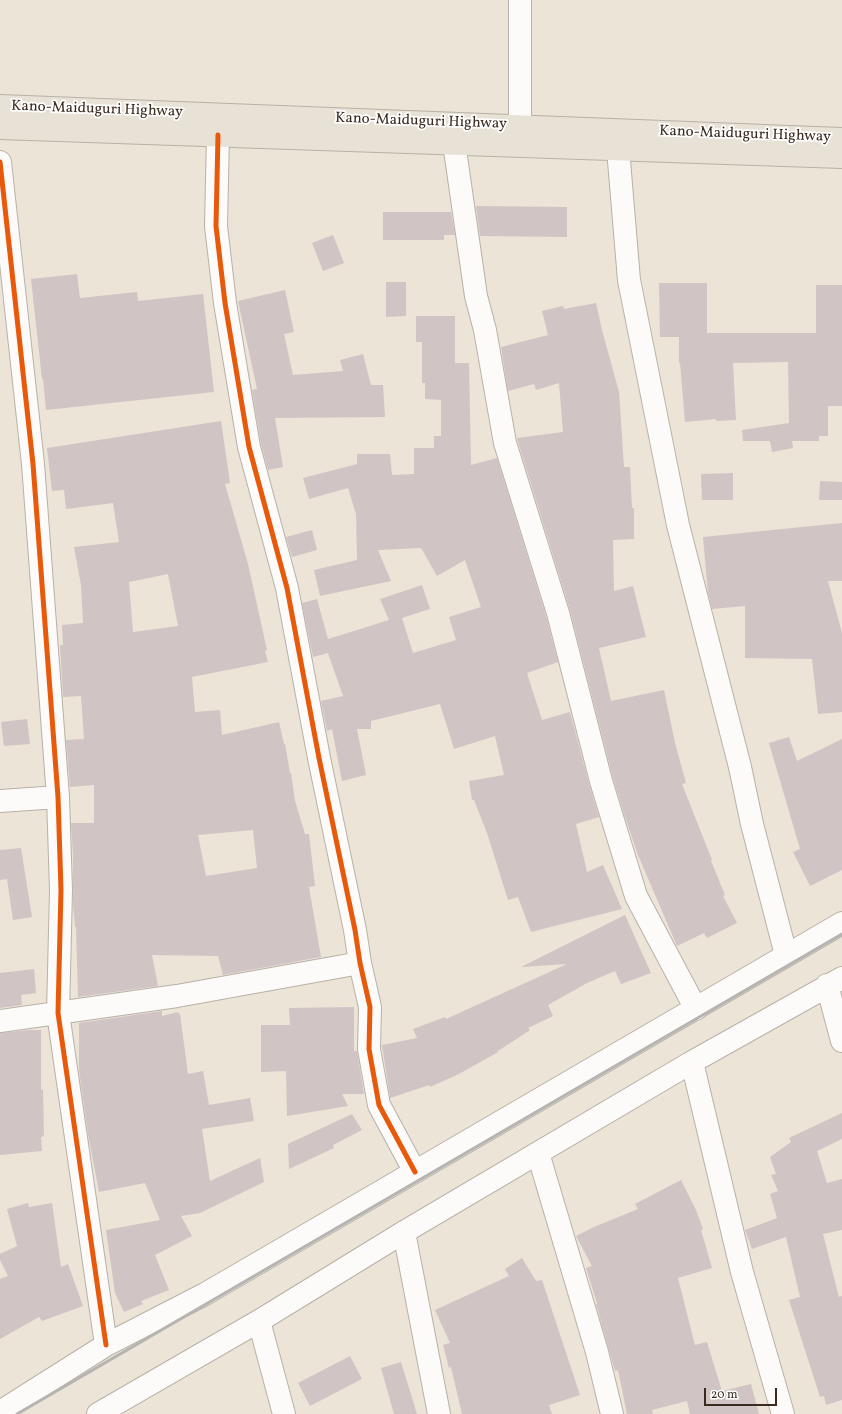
<!DOCTYPE html>
<html>
<head>
<meta charset="utf-8">
<style>
	body { margin:0 }
	#map { position:relative; width:842px; height:1414px; overflow:hidden; background:#ece4d6; font-family:Vollkorn,serif }
	canvas { display:block }
	.scale { position:absolute; left:704px; top:1388px; width:73px; height:18px; box-sizing:border-box; border:2px solid #3b2a1e; border-top:0; padding-left:5px; font-size:12px; line-height:14px; white-space:nowrap; color:#3b2a1e; -webkit-text-stroke:3px #fff; paint-order:stroke }
</style>
</head>
<body>
<div id="map">
<canvas width="842" height="1414"></canvas>
<div class="scale">20 m</div>
</div>
<script>
const ctx = document.querySelector('canvas').getContext('2d');
ctx.lineJoin = 'round';
function fillPath(path, color) { ctx.fillStyle = color; ctx.fill(path, 'evenodd'); }
const poly = rows => new Path2D(rows.map(r => 'M' + r).join(''));
function strokePath(path, color, width, dash) { ctx.strokeStyle = color; ctx.lineWidth = width; ctx.lineCap = dash ? 'butt' : 'round'; ctx.setLineDash(dash || []); ctx.stroke(path); }
function drawText(font, color, halo, rows, align = 'center') {
  ctx.font = font + ' Vollkorn,serif'; ctx.lineWidth = 3.5; ctx.setLineDash([]); ctx.textBaseline = 'middle'; ctx.strokeStyle = halo; ctx.fillStyle = color; for (const [text, x, y, turn = 0] of rows) {
    ctx.save(); ctx.translate(x, y); ctx.rotate((+turn || 0) * Math.PI / 180); ctx.textAlign = isNaN(turn) ? turn : align; if (halo) ctx.strokeText(text, 0, 0); ctx.fillText(text, 0, 0); ctx.restore();
  }
}
fillPath(poly([
	[476,206,567,207,567,237,480,236],
	[383,212,451,212,455,235,444,235,444,240,383,240],
	[333,235,344,263,323,271,312,243],
	[77,274,80,298,137,292,138,301,203,294,214,392,46,410,43,379,42,379,31,279],
	[386,282,406,282,406,316,386,317],
	[659,283,707,283,707,333,816,333,816,285,842,285,842,406,828,406,828,436,819,436,819,441,792,441,793,448,772,452,770,441,743,441,742,430,789,423,788,362,733,363,736,420,716,421,716,419,685,422,680,363,679,363,679,337,660,337],
	[285,290,294,332,284,334,293,375,343,371,340,360,363,354,371,385,383,385,385,417,275,418,283,467,268,470,261,444,252,390,257,389,238,301],
	[596,303,602,330,619,392,624,467,630,467,632,508,634,508,634,539,613,540,614,591,633,586,646,637,599,648,611,701,664,690,675,743,686,783,682,784,712,860,711,861,725,895,723,896,737,923,707,938,704,933,677,946,638,855,624,814,613,778,570,610,518,442,517,438,563,432,559,383,536,390,534,384,508,391,501,347,548,335,542,311,563,306,564,309],
	[416,316,455,316,455,363,469,363,471,465,497,458,546,616,558,662,527,673,542,720,570,712,589,784,599,817,576,824,587,872,603,865,622,909,531,932,518,897,508,900,487,833,474,800,472,800,469,781,504,775,495,736,454,749,440,704,371,721,371,729,357,729,366,775,342,781,332,729,327,731,321,701,343,696,328,653,313,657,302,603,317,599,328,639,389,620,380,599,422,585,430,609,402,618,413,653,456,640,449,617,481,607,465,560,437,576,421,548,378,550,391,581,320,596,314,570,357,560,356,514,348,488,309,499,303,478,357,464,357,454,390,454,392,475,414,474,414,448,434,448,434,436,441,436,441,400,425,399,425,383,422,383,422,342,416,342],
	[221,421,230,483,225,484,248,564,267,650,265,651,268,662,192,677,195,712,220,710,222,735,279,722,284,744,285,744,290,773,291,773,295,801,305,834,309,834,315,886,309,887,321,957,223,975,218,956,152,955,158,986,78,997,76,927,75,927,73,904,73,856,71,823,94,823,94,785,70,787,66,740,84,739,81,696,63,697,60,645,63,645,62,625,83,623,81,585,74,547,119,542,113,503,66,509,64,490,52,491,47,448],
	[168,574,178,626,133,632,129,582],
	[253,830,257,868,206,876,198,835],
	[733,473,733,500,702,500,701,474],
	[820,481,842,482,842,500,819,500],
	[842,523,842,581,828,581,842,633,842,712,818,714,812,659,745,658,745,606,712,609,708,593,703,537],
	[312,530,317,550,292,557,286,537],
	[27,719,30,744,4,746,1,722],
	[789,737,797,761,842,739,842,870,810,886,793,852,800,849,769,743],
	[21,848,32,917,13,920,7,879,0,880,0,850],
	[625,915,651,973,621,984,615,971,587,983,548,1005,553,1016,528,1028,530,1030,498,1051,498,1052,459,1074,430,1087,429,1085,390,1098,382,1045,417,1038,413,1029,445,1017,446,1019,567,964,521,967],
	[34,969,36,993,21,995,22,1005,0,1008,0,973],
	[354,1007,354,1051,357,1051,364,1094,342,1094,348,1106,287,1116,286,1071,261,1072,261,1025,290,1025,289,1008],
	[162,1011,162,1016,178,1012,179,1014,180,1014,188,1074,203,1071,209,1105,250,1098,254,1121,202,1129,210,1181,260,1158,264,1182,200,1213,181,1216,192,1236,155,1255,169,1290,141,1301,143,1304,124,1312,115,1293,106,1230,160,1220,145,1183,99,1192,88,1134,79,1070,79,1023],
	[29,1030,41,1030,41,1090,43,1089,44,1136,41,1137,42,1151,0,1155,0,1033],
	[842,1113,842,1139,817,1151,827,1183,842,1179,842,1230,823,1234,839,1297,842,1296,842,1400,826,1405,824,1396,820,1397,789,1300,800,1297,786,1237,752,1249,745,1230,777,1218,770,1194,778,1191,771,1175,776,1174,770,1157,791,1142,789,1138],
	[352,1114,362,1130,333,1145,334,1148,289,1169,288,1144],
	[681,1180,696,1210,703,1229,701,1230,712,1268,678,1278,695,1345,707,1342,722,1391,751,1384,759,1414,690,1414,687,1401,652,1410,653,1414,627,1414,618,1370,615,1371,596,1304,597,1303,586,1268,592,1266,576,1236,594,1227,638,1209,635,1204],
	[28,1203,29,1207,52,1203,61,1267,68,1264,83,1306,42,1321,39,1317,0,1339,0,1279,8,1276,0,1260,0,1254,17,1246,7,1209],
	[522,1258,536,1281,542,1280,580,1395,549,1405,552,1414,462,1414,451,1367,449,1368,443,1345,450,1343,435,1310,509,1276,505,1269],
	[350,1356,362,1379,310,1406,298,1383],
	[401,1362,417,1414,394,1414,381,1368]
]), '#d1c4c4');
const minor = poly([
	[520,126,520,0],
	[218,135,216,226,225,303,249,447,287,588,319,758,355,930,360,963,370,1007,369,1049,379,1105,415,1172],
	[454,143,476,296,485,330,505,443,558,613,601,781,636,896,696,1009],
	[618,149,629,280,678,525,740,767,752,824,786,955],
	[0,162,33,464,58,797,61,890,58,1013,106,1345],
	[0,801,58,797],
	[827,985,842,1041],
	[0,1021,177,996,360,963],
	[692,1062,742,1272,783,1414],
	[538,1153,597,1352,612,1414],
	[404,1232,439,1414],
	[259,1321,284,1414],
	[0,1412,106,1345,205,1294,842,923],
	[98,1414,259,1321,404,1232,692,1062,842,978]
]);
const highway = poly([
	[0,106,842,139],
	[0,128,842,157]
]);
strokePath(minor, '#b8b1a7', 24);
strokePath(highway, '#b8b1a7', 24);
strokePath(minor, '#fcfbf9', 22);
strokePath(highway, '#e8e1d5', 22);
strokePath(poly([
	[17,1414,842,934]
]), '#b6b4b0', 3);
strokePath(poly([
	[218,135,216,226,225,303,249,447,287,588,319,758,355,930,360,963,370,1007,369,1049,379,1105,415,1172],
	[0,162,33,464,58,797,61,890,58,1013,106,1345]
]), '#e8590c', 5);
drawText('15px', '#3b2a1e', '#fff', [
	["Kano-Maiduguri Highway",97,110,2],
	["Kano-Maiduguri Highway",421,122,2],
	["Kano-Maiduguri Highway",745,135,2]
]);
</script>
</body>
</html>
